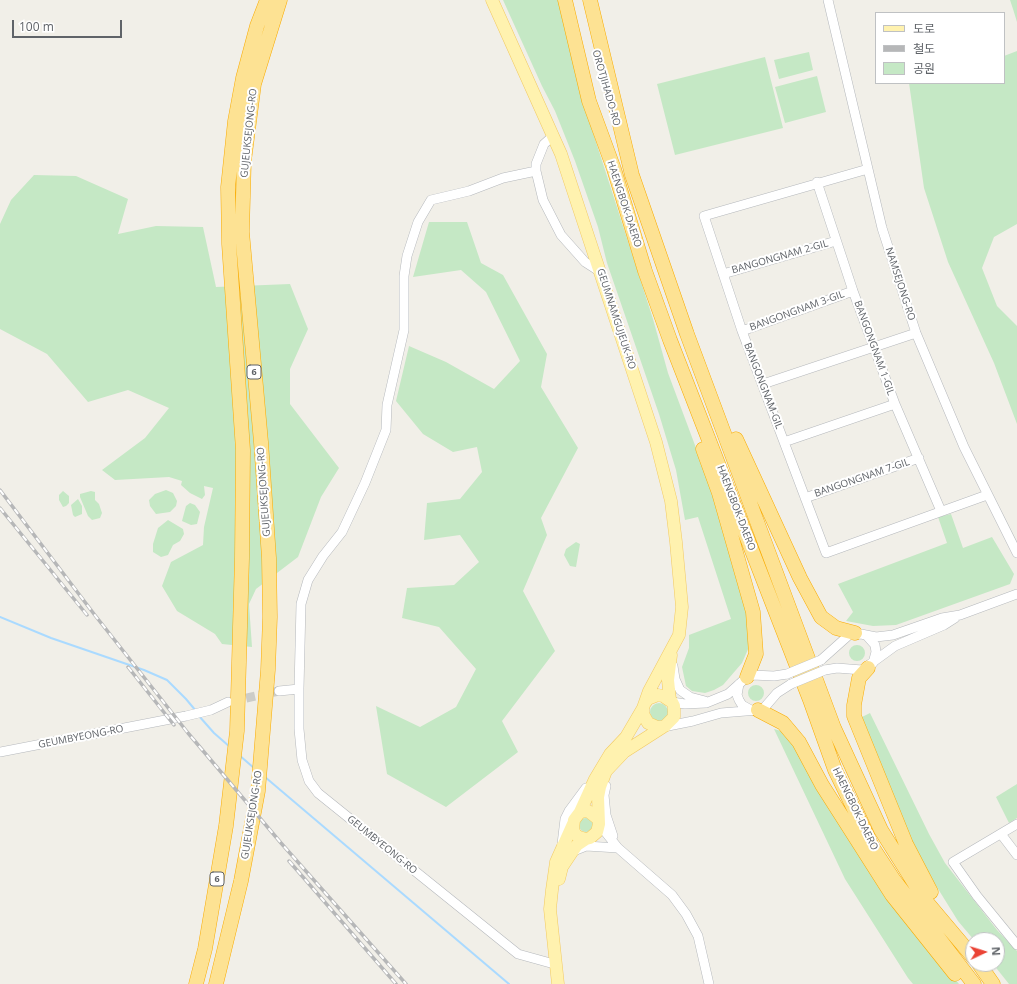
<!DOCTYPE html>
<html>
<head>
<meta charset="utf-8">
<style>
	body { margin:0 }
	#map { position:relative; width:1017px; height:984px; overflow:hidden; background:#f1efe8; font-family:"Open Sans","Noto Sans KR",sans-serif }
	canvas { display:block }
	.legend { position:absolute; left:875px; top:12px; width:130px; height:72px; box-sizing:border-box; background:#fff; border:1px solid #bfc1c3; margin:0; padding:5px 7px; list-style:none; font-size:12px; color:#5f6368 }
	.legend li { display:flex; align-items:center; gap:8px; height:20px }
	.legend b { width:20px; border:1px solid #bfc1c3 }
	.north { position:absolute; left:965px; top:932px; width:40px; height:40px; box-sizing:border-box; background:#fff; border:1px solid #bfc1c3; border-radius:50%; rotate:86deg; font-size:11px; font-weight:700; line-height:16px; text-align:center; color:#5f6368 }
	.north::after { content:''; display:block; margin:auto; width:14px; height:18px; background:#ea4335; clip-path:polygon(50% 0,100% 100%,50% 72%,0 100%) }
	.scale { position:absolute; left:12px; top:20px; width:110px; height:18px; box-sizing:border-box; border:2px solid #5f6368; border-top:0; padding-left:5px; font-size:12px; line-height:14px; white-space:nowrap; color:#5f6368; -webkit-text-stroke:3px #fff; paint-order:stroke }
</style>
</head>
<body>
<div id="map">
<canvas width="1017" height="984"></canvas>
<ul class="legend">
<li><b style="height:5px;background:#fff2af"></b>도로</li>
<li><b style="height:5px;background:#b6b7b8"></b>철도</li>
<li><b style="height:11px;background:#c5e8c5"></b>공원</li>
</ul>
<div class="north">N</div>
<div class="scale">100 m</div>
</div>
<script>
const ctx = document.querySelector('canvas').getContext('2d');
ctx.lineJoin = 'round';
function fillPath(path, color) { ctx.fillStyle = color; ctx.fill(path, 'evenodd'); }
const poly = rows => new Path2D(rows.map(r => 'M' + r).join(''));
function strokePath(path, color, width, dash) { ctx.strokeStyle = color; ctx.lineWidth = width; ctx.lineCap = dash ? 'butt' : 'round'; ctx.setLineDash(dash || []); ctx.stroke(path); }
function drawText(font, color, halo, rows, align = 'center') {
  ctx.font = font + ' "Open Sans",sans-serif'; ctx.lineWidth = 4; ctx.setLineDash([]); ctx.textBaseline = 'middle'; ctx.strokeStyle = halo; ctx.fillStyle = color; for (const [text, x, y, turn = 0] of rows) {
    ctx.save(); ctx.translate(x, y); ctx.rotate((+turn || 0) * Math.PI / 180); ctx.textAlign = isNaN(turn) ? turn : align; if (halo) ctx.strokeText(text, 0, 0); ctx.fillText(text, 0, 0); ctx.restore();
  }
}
fillPath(poly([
	[503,0,559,0,587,114,653,319,668,373,711,488,750,623,749,647,742,663,723,685,714,690,705,693,692,691,686,686,682,667,689,648,689,635,731,619,698,517,685,520,676,470,659,414,607,263,598,227,575,161,555,111,542,86],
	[1010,0,1017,0,1017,22,1013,9],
	[1017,51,1017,224,994,237,982,268,997,306,1017,326,1017,424,994,363,948,262,924,188,909,83,1004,83,1004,56],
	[809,52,813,70,779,79,774,60],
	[765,57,783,128,675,155,657,84],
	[817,76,826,112,785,123,775,87],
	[34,175,76,176,128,199,118,234,156,226,203,227,216,287,290,284,308,329,290,369,290,404,339,468,321,497,298,557,256,589,249,604,252,647,222,644,215,634,177,611,162,586,171,562,203,545,204,527,213,488,204,486,205,495,202,499,190,493,181,485,182,481,169,477,115,480,102,470,145,438,169,408,128,390,88,402,47,354,0,329,0,224,11,200],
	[429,222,467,222,481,263,503,275,547,354,541,387,578,448,541,518,547,535,523,591,555,651,502,721,518,752,446,807,387,774,376,706,420,727,456,707,476,669,439,627,402,618,407,588,454,585,479,562,460,535,424,540,427,503,460,499,482,472,477,447,453,452,423,434,396,401,409,346,446,362,494,389,520,361,486,292,461,270,413,277],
	[166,490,173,493,177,501,176,506,170,512,156,514,150,506,149,500,155,494],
	[63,491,69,496,69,503,66,506,63,507,59,500,59,495],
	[91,491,95,492,95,500,99,504,102,513,100,518,92,520,88,516,80,497,80,494],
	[78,499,82,506,82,514,75,517,73,515,71,505],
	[190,503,195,505,200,512,197,524,191,525,182,521,186,506],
	[951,514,963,548,992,537,1014,574,1010,584,896,625,873,626,846,621,853,612,838,584,947,543,938,517],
	[168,520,183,529,184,534,180,541,173,545,168,555,161,557,153,552,153,544,158,528],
	[576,542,580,544,576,567,570,566,564,555,566,549],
	'849 653a8 8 0 1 1 16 0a8 8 0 1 1-16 0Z',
	'748 693a8 8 0 1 1 16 0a8 8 0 1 1-16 0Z',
	'650 712a9 9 0 1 1 18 0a9 9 0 1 1-18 0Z',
	[870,713,929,834,945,863,997,930,1017,951,1017,984,1009,984,993,964,997,964,997,940,974,940,958,921,917,855,862,717],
	[774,729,781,731,798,749,896,905,959,984,913,984,908,978,845,879],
	[1017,784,1017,818,1009,823,996,797],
	'579 825a7 7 0 1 1 14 0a7 7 0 1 1-14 0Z'
]), '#c5e8c5');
strokePath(poly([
	[0,617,51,638,144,670,167,680,186,699,196,711],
	[199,716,214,733,230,747],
	[239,755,254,768],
	[265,777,509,984]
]), '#aadaff', 2);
strokePath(poly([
	[233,701,279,691]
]), '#ccccc8', 9, [9, 4.5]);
const minor = poly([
	[828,0,882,228,916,333,964,447,1017,553],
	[868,169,704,216,742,331,826,553,987,495],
	[536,171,536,164,544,144,553,136],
	[817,182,853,291,895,404,941,511],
	[723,274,836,241],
	[742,331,853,291],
	[763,384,916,333],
	[784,442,895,404],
	[805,498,919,458],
	[867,636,875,645,876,652,873,663],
	[821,660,849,635,861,634,876,637,893,635,942,618,960,615,1017,594],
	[673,666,675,679,680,690,690,697,705,701],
	[825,670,837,668,862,670,895,646,944,625,955,618],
	[739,684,737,695,739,700,742,705,751,710],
	[299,689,301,604,308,580,323,556,342,532,365,483,386,430,387,405,404,330,404,276,407,256,418,222,431,200,469,191,503,178,536,171,543,200,561,235,585,262,599,271],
	[279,691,299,689,299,729,302,760,309,781,318,793,518,954,554,964],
	[672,702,685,704,706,703,728,694,747,677,752,675,774,676,787,674],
	[663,727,693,721,721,713,758,710,764,708,777,693,791,684],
	[0,752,186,716,211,710,228,702],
	[606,786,604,795,606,815,613,836],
	[599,824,618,848,672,895,686,914,698,936,709,984],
	[1017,824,953,862,977,896,1017,945],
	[1001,834,1017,855],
	[562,844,565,819,569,811,586,788],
	[576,850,586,846,618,848]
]);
const major = poly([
	[492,0,561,154,656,442,671,501,676,542,682,607,679,635,649,691,643,708,626,737,610,754,595,779,580,812],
	[670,700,668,680,671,655],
	[645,703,648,699,658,695,663,696,672,702,674,706,674,717,665,726],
	[643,708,643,714,648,723,657,727,663,727],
	[598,819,588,811,580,812,574,820,573,829,575,834,579,837,586,839,590,838,597,832,599,824,598,797,600,787,606,771,624,752,663,727],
	[559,879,562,867,572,852,577,845,586,839],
	[558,984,550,909,552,890,556,862,573,824]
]);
const highway = poly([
	[565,0,589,101,614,169,645,271,670,340,810,700,835,770,873,848,894,880,974,984],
	[590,0,632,175,687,334,834,728,881,830,925,900,973,957],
	[736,439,800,578,821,617,836,628,855,633],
	[703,449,719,493,753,612,756,654,747,677],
	[868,668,859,678,854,705,854,716,906,844,931,892],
	[758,710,783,723,799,742,822,785,892,895,955,974],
	[979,964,993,984],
	[196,984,205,949,226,826,237,731,242,558,243,450,229,244,228,187,235,121,243,78,257,26,267,0],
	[216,984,241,881,258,791,268,670,270,617,269,558,261,442,242,232,244,161,254,84,280,0]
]);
strokePath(minor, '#b5b8bc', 10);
strokePath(major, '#f2c960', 13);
strokePath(highway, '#f9ab00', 15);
strokePath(minor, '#fff', 9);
strokePath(major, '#fff2af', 12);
strokePath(highway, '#fde293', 14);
const rail = poly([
	[0,490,94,614,188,733,281,843,406,984],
	[0,508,87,615],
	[128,667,174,725],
	[289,861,396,984]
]);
strokePath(rail, '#b6b7b8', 3.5);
strokePath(rail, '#fff', 2, [6]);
const minorBridge = poly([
	[787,674,821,660],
	[791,684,825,670]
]);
strokePath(minorBridge, '#b5b8bc', 10, []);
strokePath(minorBridge, '#fff', 9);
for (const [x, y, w] of [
	[254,372,14],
	[217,879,14]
]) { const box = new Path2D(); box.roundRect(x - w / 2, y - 7, w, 14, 3); ctx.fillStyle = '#fff'; ctx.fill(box); strokePath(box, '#5f6368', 1); }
drawText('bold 9px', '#5f6368', null, [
	["6",254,372],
	["6",217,879]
]);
drawText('10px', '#5f6368', '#fff', [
	["OROTJIHADO-RO",606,88,74],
	["GUJEUKSEJONG-RO",249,133,-84],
	["HAENGBOK-DAERO",624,204,72],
	["BANGONGNAM 2-GIL",780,257,-16],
	["NAMSEJONG-RO",900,284,72],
	["BANGONGNAM 3-GIL",797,311,-20],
	["GEUMNAMGUJEUK-RO",616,319,72],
	["BANGONGNAM 1-GIL",874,348,70],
	["BANGONGNAM-GIL",763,386,69],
	["BANGONGNAM 7-GIL",862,478,-19],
	["GUJEUKSEJONG-RO",264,492,-94],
	["HAENGBOK-DAERO",736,508,69],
	["GEUMBYEONG-RO",81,737,-11],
	["HAENGBOK-DAERO",855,809,64],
	["GUJEUKSEJONG-RO",252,815,-81],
	["GEUMBYEONG-RO",382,845,39]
]);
</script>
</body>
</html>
